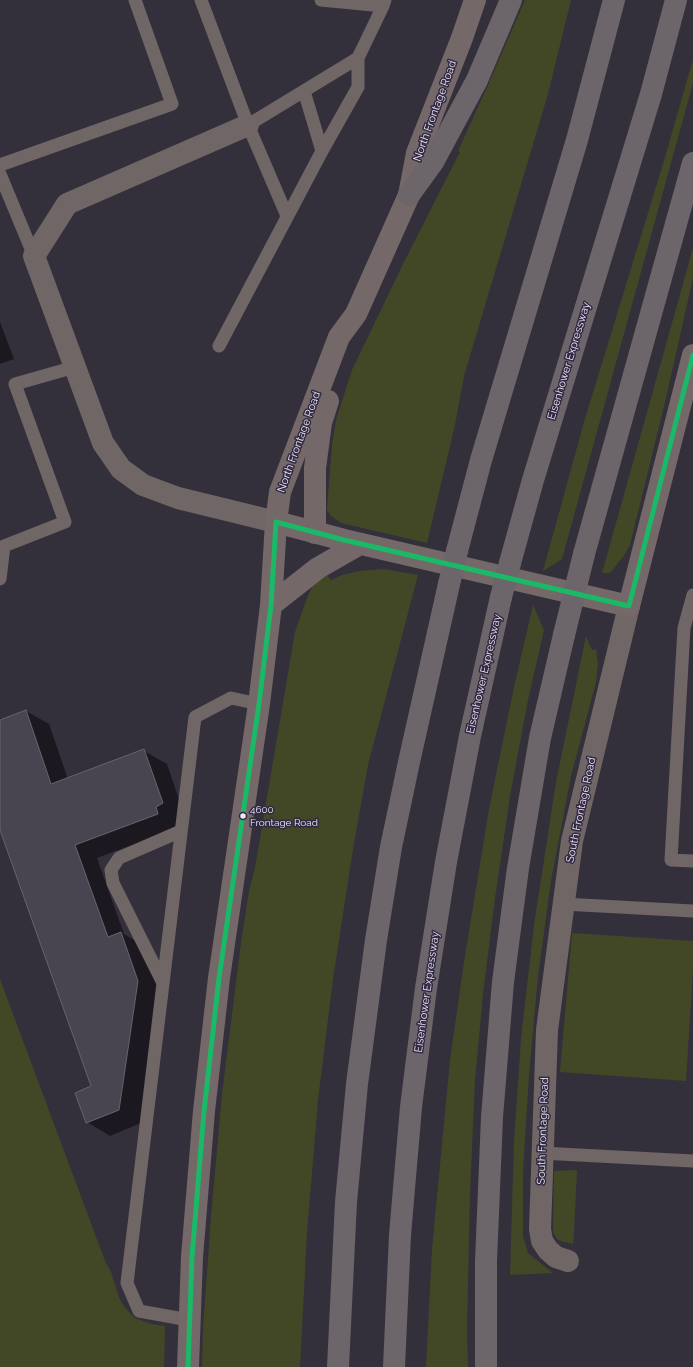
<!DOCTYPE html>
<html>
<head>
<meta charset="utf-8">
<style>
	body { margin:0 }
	canvas { display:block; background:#332f3b }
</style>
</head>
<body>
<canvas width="693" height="1367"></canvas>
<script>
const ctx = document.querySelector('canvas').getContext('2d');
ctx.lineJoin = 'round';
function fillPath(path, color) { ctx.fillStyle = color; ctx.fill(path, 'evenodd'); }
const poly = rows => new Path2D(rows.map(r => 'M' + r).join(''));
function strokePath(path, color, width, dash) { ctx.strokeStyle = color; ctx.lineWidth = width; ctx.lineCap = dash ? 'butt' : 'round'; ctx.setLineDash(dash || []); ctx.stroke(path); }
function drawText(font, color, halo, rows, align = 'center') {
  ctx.font = font + ' Raleway,sans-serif'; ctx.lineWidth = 3; ctx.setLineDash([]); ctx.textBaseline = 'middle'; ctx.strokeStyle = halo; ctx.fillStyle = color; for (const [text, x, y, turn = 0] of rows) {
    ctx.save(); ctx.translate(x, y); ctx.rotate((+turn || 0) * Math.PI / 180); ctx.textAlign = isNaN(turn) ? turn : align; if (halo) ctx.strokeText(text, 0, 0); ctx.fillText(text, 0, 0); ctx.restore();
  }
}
fillPath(poly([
	[525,0,571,0,548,94,464,376,455,425,427,543,341,523,331,516,327,510,332,445,336,420,352,370,403,264,460,152,458,151,489,83],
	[693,59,693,83,562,559,543,571,584,422,663,164],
	[693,248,693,278,666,398,630,545,623,557,610,573,602,573],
	[383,569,418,575,368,765,353,849,333,979,318,1100,307,1233,300,1367,202,1367,203,1328,211,1217,222,1094,241,943,249,891,255,868,295,632,307,598,312,587,320,579,327,575,331,580,342,575,359,571],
	[533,605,544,630,528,700,510,796,495,898,483,994,475,1080,470,1193,467,1329,468,1367,426,1367,432,1249,450,1060,464,962,489,809,514,687],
	[586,636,592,650,596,649,598,664,596,682,571,776,551,881,538,976,529,1075,523,1171,523,1236,528,1253,553,1273,510,1275,514,1142,521,1039,534,925,556,782],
	[572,933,693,941,693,971,686,1081,560,1072],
	[0,979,105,1261,111,1272,119,1297,124,1307,135,1318,151,1324,165,1326,164,1367,0,1367],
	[577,1170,574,1231,573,1244,561,1241,557,1239,554,1234,553,1228,554,1171]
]), '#424826');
fillPath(poly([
	[0,322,14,359,0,364],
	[26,711,49,724,68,779,144,751,167,764,185,817,180,827,97,858,124,934,144,946,160,995,141,1123,110,1136,87,1122,92,1087,0,827,0,718,3,720]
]), '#0007');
const building = poly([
	[26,710,51,784,144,749,163,803,156,807,158,814,75,845,108,937,121,932,138,981,119,1110,86,1123,75,1093,91,1086,0,830,0,720,26,710]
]);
fillPath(building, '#484450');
strokePath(building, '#67636e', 1);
strokePath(poly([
	[201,0,248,125,358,58,383,6],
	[321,0,383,6,385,0],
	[248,125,287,216],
	[322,151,358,87,358,58],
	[0,165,172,104,135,0],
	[0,174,34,256],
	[219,346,322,151,304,91],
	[0,579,4,546,65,522,15,384,75,367],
	[693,595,684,628,671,860,693,861],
	[563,904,693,911],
	[163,983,113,883,111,870,119,858,181,831],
	[541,1153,693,1161],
	[189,1320,139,1311,127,1283,195,717,231,698,259,704]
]), '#716666', 13);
strokePath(poly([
	[248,125,67,204,34,256,103,443,121,469,143,485,178,498,276,522],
	[568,1261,556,1257,548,1250,542,1241,540,1229,547,1030,572,841,629,606]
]), '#716666', 22);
strokePath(poly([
	[276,522,344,540,629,606,693,355],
	[315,533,315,468,321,423,328,401],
	[271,605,318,568,360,544],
	[188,1367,192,1257,204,1111,219,978,259,704,271,605,276,522,280,492,339,337,356,314,409,195,417,153,462,38,475,0]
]), '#746869', 22);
strokePath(poly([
	[409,195,433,162,477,80,511,0],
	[457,551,481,460,577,140,614,0],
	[584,554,693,163],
	[510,563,533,480,651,94,676,0],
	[338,1367,346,1202,357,1084,376,940,391,847,409,762,449,584],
	[394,1367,400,1235,411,1107,426,988,446,862,470,736,501,597],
	[486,1367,486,1261,492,1117,503,982,518,868,540,738,564,635]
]), '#6c656a', 22);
strokePath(poly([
	[449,584,457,551],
	[501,597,510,563],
	[564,635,584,554]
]), '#6c656a', 22);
strokePath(poly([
	[188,1367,192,1257,204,1111,219,978,259,704,271,605,276,522,344,540,629,606,693,355]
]), '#1ab867', 5);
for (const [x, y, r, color] of [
	[243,816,3.5,"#ede8f8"]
]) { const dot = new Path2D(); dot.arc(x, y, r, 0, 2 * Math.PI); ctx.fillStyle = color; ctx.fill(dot); strokePath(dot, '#312941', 1.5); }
drawText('10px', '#ede8f8', '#312941', [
	["4600",250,810],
	["Frontage Road",250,823]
], 'left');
drawText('11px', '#ede8f8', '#312941', [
	["North Frontage Road",435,111,-70],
	["Eisenhower Expressway",569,361,-73],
	["North Frontage Road",299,442,-70],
	["Eisenhower Expressway",484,674,-77],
	["South Frontage Road",581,810,-78],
	["Eisenhower Expressway",427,992,-82],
	["South Frontage Road",543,1131,-88]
]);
</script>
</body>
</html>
